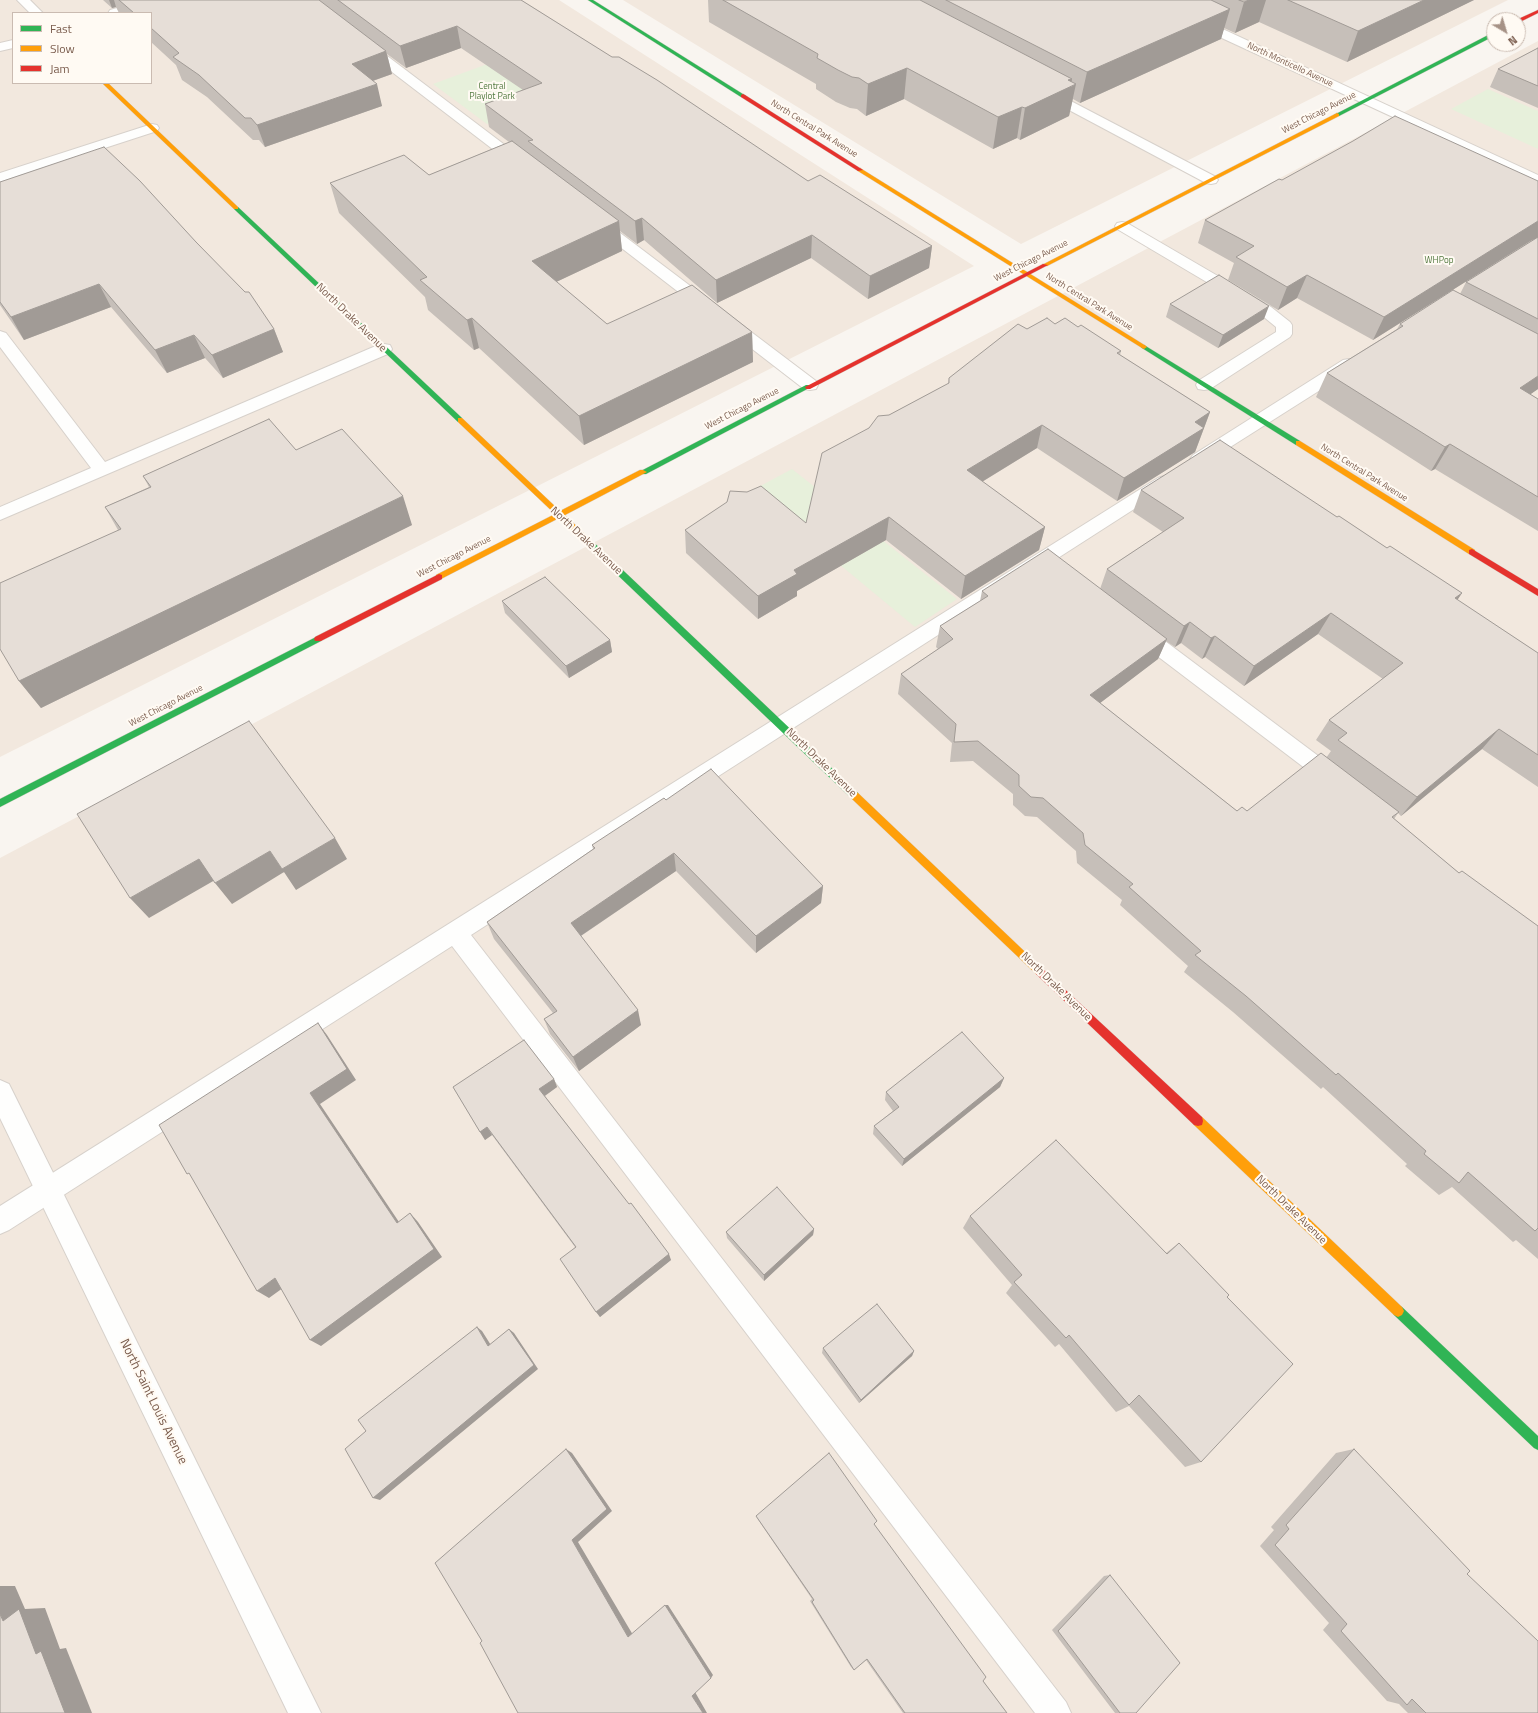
<!DOCTYPE html>
<html>
<head>
<meta charset="utf-8">
<style>
	body { margin:0 }
	#map { position:relative; width:1538px; height:1713px; overflow:hidden; background:#f9f5f0; font-family:"Titillium Web",sans-serif }
	canvas { display:block }
	.legend { position:absolute; left:12px; top:12px; width:140px; height:72px; box-sizing:border-box; background:#fffaf3; border:1px solid #cabbb1; margin:0; padding:5px 7px; list-style:none; font-size:12px; color:#7a5c4d }
	.legend li { display:flex; align-items:center; gap:8px; height:20px }
	.legend b { width:20px; border:1px solid #cabbb1 }
	.north { position:absolute; left:1486px; top:12px; width:40px; height:40px; box-sizing:border-box; background:#fffaf3; border:1px solid #cabbb1; border-radius:50%; rotate:142deg; font-size:11px; font-weight:700; line-height:16px; text-align:center; color:#7a5c4d }
	.north::after { content:''; display:block; margin:auto; width:14px; height:18px; background:#a69286; clip-path:polygon(50% 0,100% 100%,50% 72%,0 100%) }
</style>
</head>
<body>
<div id="map">
<canvas width="1538" height="1713"></canvas>
<ul class="legend">
<li><b style="height:5px;background:#30b455"></b>Fast</li>
<li><b style="height:5px;background:#ff9f0a"></b>Slow</li>
<li><b style="height:5px;background:#e5322d"></b>Jam</li>
</ul>
<div class="north">N</div>
</div>
<script>
const ctx = document.querySelector('canvas').getContext('2d');
ctx.lineJoin = 'round';
function fillPath(path, color) { ctx.fillStyle = color; ctx.fill(path, 'evenodd'); }
const poly = rows => new Path2D(rows.map(r => 'M' + r).join(''));
function strokePath(path, color, width, dash) { ctx.strokeStyle = color; ctx.lineWidth = width; ctx.lineCap = dash ? 'butt' : 'round'; ctx.setLineDash(dash || []); ctx.stroke(path); }
function drawText(font, color, halo, rows, align = 'center') {
  ctx.font = font + ' "Titillium Web",sans-serif'; ctx.lineWidth = 4; ctx.setLineDash([]); ctx.textBaseline = 'middle'; ctx.strokeStyle = halo; ctx.fillStyle = color; for (const [text, x, y, turn = 0] of rows) {
    ctx.save(); ctx.translate(x, y); ctx.rotate((+turn || 0) * Math.PI / 180); ctx.textAlign = isNaN(turn) ? turn : align; if (halo) ctx.strokeText(text, 0, 0); ctx.fillText(text, 0, 0); ctx.restore();
  }
}
fillPath(poly([
	[0,0,559,0,974,266,0,757],
	[13,13,151,13,151,83,13,83],
	[623,0,1508,0,1021,244],
	[1538,41,1538,1713,0,1713,0,858]
]), '#f2e8de');
fillPath(poly([
	[569,34,626,71,487,124,433,84],
	[1488,89,1538,111,1538,149,1451,109],
	[792,469,957,599,915,627,751,491]
]), '#e7f0db');
const lane = poly([
	[366,42,370,43,526,161,528,164,526,167,521,168,516,167,362,49,360,46,362,43,366,42],
	[1044,87,1216,177,1218,180,1216,183,1211,184,1206,183,1039,94,1038,91,1039,88,1044,87],
	[152,124,157,125,159,128,157,131,0,182,0,173,152,124],
	[598,219,603,220,816,381,818,385,816,389,810,390,804,389,593,226,591,223,593,220,598,219],
	[1122,222,1127,223,1271,307,1290,322,1292,325,1292,334,1290,337,1210,389,1204,390,1198,389,1196,385,1198,381,1276,332,1276,327,1259,313,1117,229,1115,226,1117,223,1122,222],
	[0,331,6,333,105,462,378,345,384,344,390,345,392,349,390,353,0,520,0,507,91,468,0,347,0,331],
	[1349,359,1355,360,1357,364,1355,368,1205,463,1199,465,1193,463,1190,459,1193,455,1343,360,1349,359],
	[1164,476,1170,478,1173,482,1170,486,471,935,1066,1702,1071,1713,1035,1713,452,946,9,1230,0,1234,0,1206,1158,478,1164,476],
	[1138,624,1145,626,1341,773,1345,779,1341,785,1334,788,1327,785,1131,636,1128,631,1131,626,1138,624]
]);
const street = poly([
	[17,0,30,0,43,13,30,13,17,0],
	[144,0,163,0,161,3,127,13,108,13,110,10,144,0],
	[1144,0,1160,0,1538,175,1538,184,1146,3,1144,0],
	[13,40,13,48,0,51,0,43,13,40],
	[0,1080,9,1084,321,1713,288,1713,0,1118,0,1080]
]);
const fast = poly([
	[588,0,593,0,746,96,741,97,588,0],
	[1494,32,1494,36,1339,116,1334,115,1494,32],
	[234,207,238,207,462,418,462,422,458,422,234,209,234,207],
	[1144,345,1300,441,1300,445,1296,445,1142,348,1141,347,1144,345],
	[806,385,810,385,811,387,646,474,643,474,639,472,806,385],
	[586,537,589,538,858,793,859,796,858,799,852,799,583,542,582,540,586,537],
	[318,636,321,637,322,639,321,641,0,807,0,799,318,636],
	[1398,1305,1402,1307,1538,1436,1538,1450,1534,1448,1394,1315,1392,1311,1394,1307,1398,1305]
]);
const slow = poly([
	[102,83,108,83,238,207,238,209,234,209,102,83],
	[1337,113,1339,114,1339,116,1047,266,1042,265,1337,113],
	[860,168,1146,346,1147,347,1144,349,1142,348,858,171,857,170,860,168],
	[458,418,462,418,560,511,640,470,643,470,647,472,565,515,589,538,589,542,583,542,559,518,439,580,436,579,436,575,555,514,458,422,458,418],
	[1296,441,1300,441,1475,550,1475,554,1469,554,1296,445,1296,441],
	[855,792,858,793,1042,968,1044,971,1042,974,1039,975,1036,974,852,799,851,796,852,793,855,792],
	[1198,1116,1202,1117,1402,1307,1404,1311,1402,1315,1398,1317,1394,1315,1194,1125,1193,1121,1194,1117,1198,1116]
]);
const jam = poly([
	[1538,10,1538,13,1520,22,1518,22,1518,20,1516,20,1538,10],
	[743,94,745,95,863,170,858,171,741,97,741,95,743,94],
	[1043,264,1048,265,810,389,806,389,805,387,1043,264],
	[1472,549,1538,589,1538,596,1469,554,1469,550,1472,549],
	[439,574,442,575,442,579,321,641,315,641,314,639,315,637,439,574],
	[1039,967,1042,968,1202,1117,1203,1121,1202,1125,1198,1126,1194,1125,1036,974,1034,971,1036,968,1039,967]
]);
strokePath(lane, '#d7d1cb', 2);
strokePath(street, '#d7d1cb', 2);
strokePath(fast, '#d9d2cb', 1);
strokePath(slow, '#d9d2cb', 1);
strokePath(jam, '#d9d2cb', 1);
fillPath(lane, '#fefefd');
fillPath(street, '#fefefd');
fillPath(fast, '#30b455');
fillPath(slow, '#ff9f0a');
fillPath(jam, '#e5322d');
fillPath(poly([
	[103,0,521,0,808,181,932,246,929,268,868,299,811,258,717,303,644,240,637,244,620,231,622,251,556,282,607,324,752,332,753,362,584,445,479,348,474,350,428,310,425,297,339,213,330,183,429,175,509,142,489,127,485,104,523,90,461,48,406,68,387,54,392,74,373,81,382,106,265,147,259,140,253,140,207,97,182,80,176,65,151,42,151,13,119,13,116,7,112,8],
	[708,0,1474,0,1347,62,1259,22,1235,33,1224,28,1221,39,1080,103,1073,99,1069,116,1020,140,1017,138,993,149,904,99,866,116,857,109,850,108,836,102,816,89,816,84,709,22],
	[1538,48,1538,108,1490,87,1498,69],
	[1282,180,1538,181,1538,389,1530,394,1538,399,1538,531,1435,469,1431,471,1316,397,1327,373,1397,329,1400,324,1460,294,1466,282,1534,239,1532,240,1373,340,1297,298,1278,310,1228,280,1234,263,1198,243,1205,220],
	[0,182,274,329,283,352,223,378,205,358,167,373,111,307,24,340,0,305],
	[1170,304,1264,319,1218,348,1166,317],
	[1055,324,1078,327,1121,351,1120,355,1210,412,1195,452,1117,501,1037,448,982,482,1045,527,1039,550,961,599,886,540,797,591,797,596,758,619,686,553,685,530,806,523,869,428,889,415,948,384,949,378,1027,329],
	[296,450,412,525,241,610,41,708,19,681,118,530,105,507,149,487,143,476],
	[1141,490,1337,517,1387,548,1462,593,1457,600,1538,653,1538,787,1482,749,1401,816,1398,813,1394,819,1459,873,1538,926,1538,1259,1516,1240,1513,1242,1452,1187,1439,1195,1405,1166,1407,1164,1323,1087,1321,1089,1233,1012,1184,972,1188,966,1120,905,1122,900,1077,863,1076,851,1037,817,1025,816,1013,805,1013,794,973,761,950,762,952,743,898,694,901,674,938,649,936,647,940,626,980,601,982,591,1100,589,1107,569,1163,532,1133,512],
	[1318,634,1383,679,1329,720,1316,740,1331,751,1326,758,1247,811,1237,811,1100,703,1158,659,1166,641,1175,647,1181,643,1202,659,1205,657,1244,686],
	[502,601,610,640,612,652,569,678,505,613],
	[666,800,823,886,821,903,756,953,676,871,581,936,641,1025,579,1071,550,1034,544,1019,553,1013,494,939,487,922,593,849,592,845],
	[1004,1078,1000,1087,902,1166,873,1134,874,1126,893,1111,885,1100,886,1092],
	[554,1079,557,1087,545,1096,671,1260,600,1317,564,1265,575,1247,492,1135,485,1140,453,1087],
	[970,1216,1166,1253,1179,1243,1227,1297,1201,1462,1185,1467,1129,1406,1116,1412,1059,1344,1055,1347,1006,1293,1012,1285,963,1228],
	[814,1229,813,1235,764,1281,727,1238,726,1232],
	[823,1348,914,1351,912,1356,859,1403,822,1353],
	[1354,1449,1467,1574,1538,1713,1408,1713,1399,1704,1387,1701,1323,1630,1329,1623,1260,1546,1274,1530,1271,1527,1336,1453],
	[756,1516,874,1524,983,1681,1007,1713,903,1713,866,1660,854,1670,851,1667,810,1601,812,1599,757,1518],
	[1110,1575,1136,1713,1115,1713,1052,1630,1104,1576]
]), '#c6bfb9');
fillPath(poly([
	[109,0,114,0,116,7,112,8],
	[1249,0,1266,0,1259,22,1235,33,1244,2],
	[1424,0,1474,0,1347,62,1358,31],
	[1230,9,1221,39,1080,103,1087,72],
	[457,26,461,48,406,68,400,46],
	[386,51,392,74,358,86,352,64],
	[907,68,904,99,866,116,868,84],
	[1072,79,1071,87,1076,84,1069,116,1020,140,1025,108,1068,80],
	[377,84,382,106,265,147,257,125],
	[1022,107,1017,138,993,149,998,117],
	[642,218,644,240,637,244,635,221],
	[619,221,622,251,537,291,532,261],
	[1538,221,1538,239,1532,240,1373,340,1384,317],
	[812,235,811,258,717,303,716,280],
	[932,246,929,268,868,299,870,276],
	[1307,275,1297,298,1278,310,1287,287],
	[99,284,111,307,24,340,11,317],
	[1269,306,1264,319,1218,348,1223,335],
	[472,318,479,348,474,350,467,320],
	[274,329,283,352,223,378,212,355],
	[752,332,753,362,584,445,579,416],
	[194,335,205,358,167,373,155,350],
	[1538,376,1538,389,1504,413,1520,388],
	[1210,412,1195,452,1117,501,1124,478,1195,422],
	[1042,425,1037,448,962,494,967,470],
	[1450,444,1435,469,1431,471,1445,447],
	[403,496,412,525,241,610,41,708,19,681],
	[889,517,886,540,797,591,797,596,758,619,758,596,794,570],
	[1045,527,1039,550,961,599,965,576],
	[1462,593,1448,614,1455,598],
	[1331,613,1318,634,1244,686,1254,666],
	[1190,622,1181,643,1175,647,1184,626],
	[1215,636,1205,657,1202,659,1211,638],
	[1167,639,1158,659,1083,716,1090,695],
	[610,640,612,652,569,678,566,666],
	[1499,729,1482,749,1401,816,1417,797],
	[335,838,347,859,296,890,282,869],
	[270,851,284,872,232,904,215,883],
	[674,853,676,871,576,939,571,923],
	[199,859,215,880,149,918,130,898],
	[823,886,821,903,756,953,756,936],
	[638,1010,641,1025,579,1071,573,1057],
	[318,1023,327,1035,356,1080,320,1104,405,1231,397,1223,310,1093],
	[1004,1078,1000,1087,902,1166,904,1159],
	[554,1079,557,1087,543,1097,539,1089],
	[487,1127,492,1135,485,1140,480,1132],
	[410,1213,418,1222,442,1257,321,1346,310,1340],
	[814,1229,813,1235,764,1281,764,1275],
	[669,1254,671,1260,600,1317,596,1312],
	[275,1278,287,1285,269,1298,257,1291],
	[477,1327,482,1331,494,1350,488,1346],
	[509,1329,514,1333,538,1369,380,1500,373,1498],
	[914,1351,912,1356,859,1403,861,1400],
	[566,1449,572,1453,612,1511,578,1542,633,1635,628,1637,572,1540],
	[0,1586,15,1586,25,1609,45,1608,60,1649,66,1648,92,1713,65,1713,3,1621,0,1614],
	[665,1605,668,1605,713,1675,711,1678],
	[695,1692,707,1713,703,1713,692,1696]
]), '#a19b96');
const building = poly([
	[119,0,319,0,386,51,352,64,377,84,257,125,251,118,245,118,199,75,173,57,179,53,151,28,151,13,134,13,119,0],
	[338,0,521,0,612,57,619,57,657,80,808,181,820,175,932,246,870,276,812,235,716,280,642,218,635,221,528,141,533,140,485,104,542,83,457,26,400,46,338,0],
	[723,0,920,0,1072,79,1068,80,1076,84,1025,108,1022,107,998,117,907,68,868,84,859,78,852,77,838,70,817,58,818,54,723,0],
	[946,0,1211,0,1230,9,1087,72,946,0],
	[1239,0,1249,0,1244,2,1239,0],
	[1288,0,1424,0,1358,31,1288,0],
	[1538,48,1538,86,1498,69,1538,48],
	[1395,116,1538,181,1538,221,1384,317,1307,275,1287,287,1236,257,1254,246,1205,220,1279,179,1282,180,1353,141,1395,116],
	[512,141,619,221,532,261,607,324,692,285,752,332,579,416,472,318,467,320,420,280,427,277,330,183,404,155,429,175,512,141],
	[104,147,140,181,196,242,245,292,249,292,274,329,212,355,194,335,155,350,99,284,11,317,0,302,0,182,104,147],
	[1538,237,1538,319,1466,282,1538,237],
	[1219,275,1269,306,1223,335,1170,304,1219,275],
	[1453,290,1538,334,1538,376,1520,388,1538,399,1538,497,1450,444,1445,447,1327,373,1403,326,1400,324,1453,290],
	[1047,318,1055,324,1065,318,1078,327,1081,325,1121,351,1117,353,1210,412,1195,422,1204,428,1124,478,1042,425,967,470,1045,527,965,576,889,517,794,570,797,574,758,596,685,530,727,502,730,491,747,492,761,486,806,523,822,453,869,428,878,416,889,415,949,383,949,378,1018,324,1027,329,1047,318],
	[269,419,296,450,342,429,403,496,225,582,19,681,0,649,0,583,121,529,105,507,151,487,143,476,269,419],
	[1220,440,1337,517,1339,516,1387,548,1390,546,1462,593,1455,598,1538,653,1538,755,1499,729,1417,797,1338,740,1347,733,1329,720,1403,663,1331,613,1254,666,1215,636,1211,638,1190,622,1184,626,1107,569,1184,518,1141,490,1220,440],
	[1048,549,1167,639,1090,695,1237,811,1242,807,1247,811,1321,753,1399,812,1392,817,1459,873,1462,871,1538,926,1538,1228,1535,1231,1468,1172,1459,1183,1424,1154,1426,1151,1338,1073,1336,1075,1246,996,1195,955,1201,951,1129,887,1133,884,1085,845,1083,833,1043,798,1031,797,1019,786,1019,775,978,741,954,742,956,724,901,674,953,639,940,626,988,596,982,591,1048,549],
	[545,577,610,640,566,666,502,601,545,577],
	[249,721,335,838,282,869,270,851,215,883,199,859,130,898,77,814,249,721],
	[711,769,823,886,756,936,674,853,571,923,638,1010,573,1057,544,1019,557,1011,487,922,595,848,592,845,664,798,666,800,711,769],
	[318,1023,347,1069,310,1093,397,1223,410,1213,434,1249,310,1340,275,1278,257,1291,189,1173,187,1174,159,1125,318,1023],
	[962,1032,1004,1078,904,1159,874,1126,899,1107,886,1092,962,1032],
	[524,1040,554,1079,539,1089,629,1204,631,1203,669,1254,596,1312,560,1259,576,1247,487,1127,480,1132,453,1087,524,1040],
	[1056,1140,1167,1254,1179,1243,1229,1295,1227,1297,1293,1364,1201,1462,1139,1395,1129,1405,1069,1335,1066,1338,1014,1282,1022,1275,970,1216,1056,1140],
	[777,1187,814,1229,764,1275,726,1232,777,1187],
	[877,1304,914,1351,861,1400,823,1348,877,1304],
	[477,1327,488,1346,509,1329,534,1365,373,1498,345,1449,366,1431,358,1420,477,1327],
	[566,1449,607,1509,572,1540,628,1637,665,1605,711,1678,692,1696,703,1713,518,1713,480,1643,482,1641,435,1563,566,1449],
	[1354,1449,1470,1571,1467,1574,1538,1641,1538,1713,1426,1713,1412,1699,1407,1705,1341,1631,1347,1624,1275,1545,1289,1529,1286,1525,1354,1449],
	[829,1453,877,1521,874,1524,986,1677,983,1681,1007,1713,905,1713,867,1659,854,1670,812,1602,814,1600,756,1516,829,1453],
	[1110,1575,1180,1663,1136,1713,1120,1713,1058,1631,1110,1575],
	[19,1609,36,1654,41,1651,65,1713,0,1713,0,1614,3,1621,19,1609]
]);
fillPath(building, '#e6ded7');
strokePath(building, '#a19b96', 1);
drawText('9px', '#7a5c4d', '#fffaf3', [
	["North Monticello Avenue",1290,65,25],
	["West Chicago Avenue",1319,113,-27],
	["North Central Park Avenue",814,129,32],
	["West Chicago Avenue",1031,261,-27],
	["North Central Park Avenue",1089,302,32],
	["West Chicago Avenue",742,409,-27],
	["North Central Park Avenue",1364,473,32],
	["West Chicago Avenue",454,557,-27],
	["West Chicago Avenue",166,706,-27]
]);
drawText('9px', '#537a41', '#fffaf3', [
	["Central",492,87],
	["Playlot Park",492,97],
	["WHPop",1439,261]
]);
drawText('11px', '#7a5c4d', '#fffaf3', [
	["North Drake Avenue",351,318,44],
	["North Drake Avenue",586,541,43],
	["North Drake Avenue",821,763,44],
	["North Drake Avenue",1056,987,44],
	["North Drake Avenue",1291,1210,44]
]);
drawText('13px', '#7a5c4d', '#fffaf3', [
	["North Saint Louis Avenue",153,1402,64]
]);
</script>
</body>
</html>
